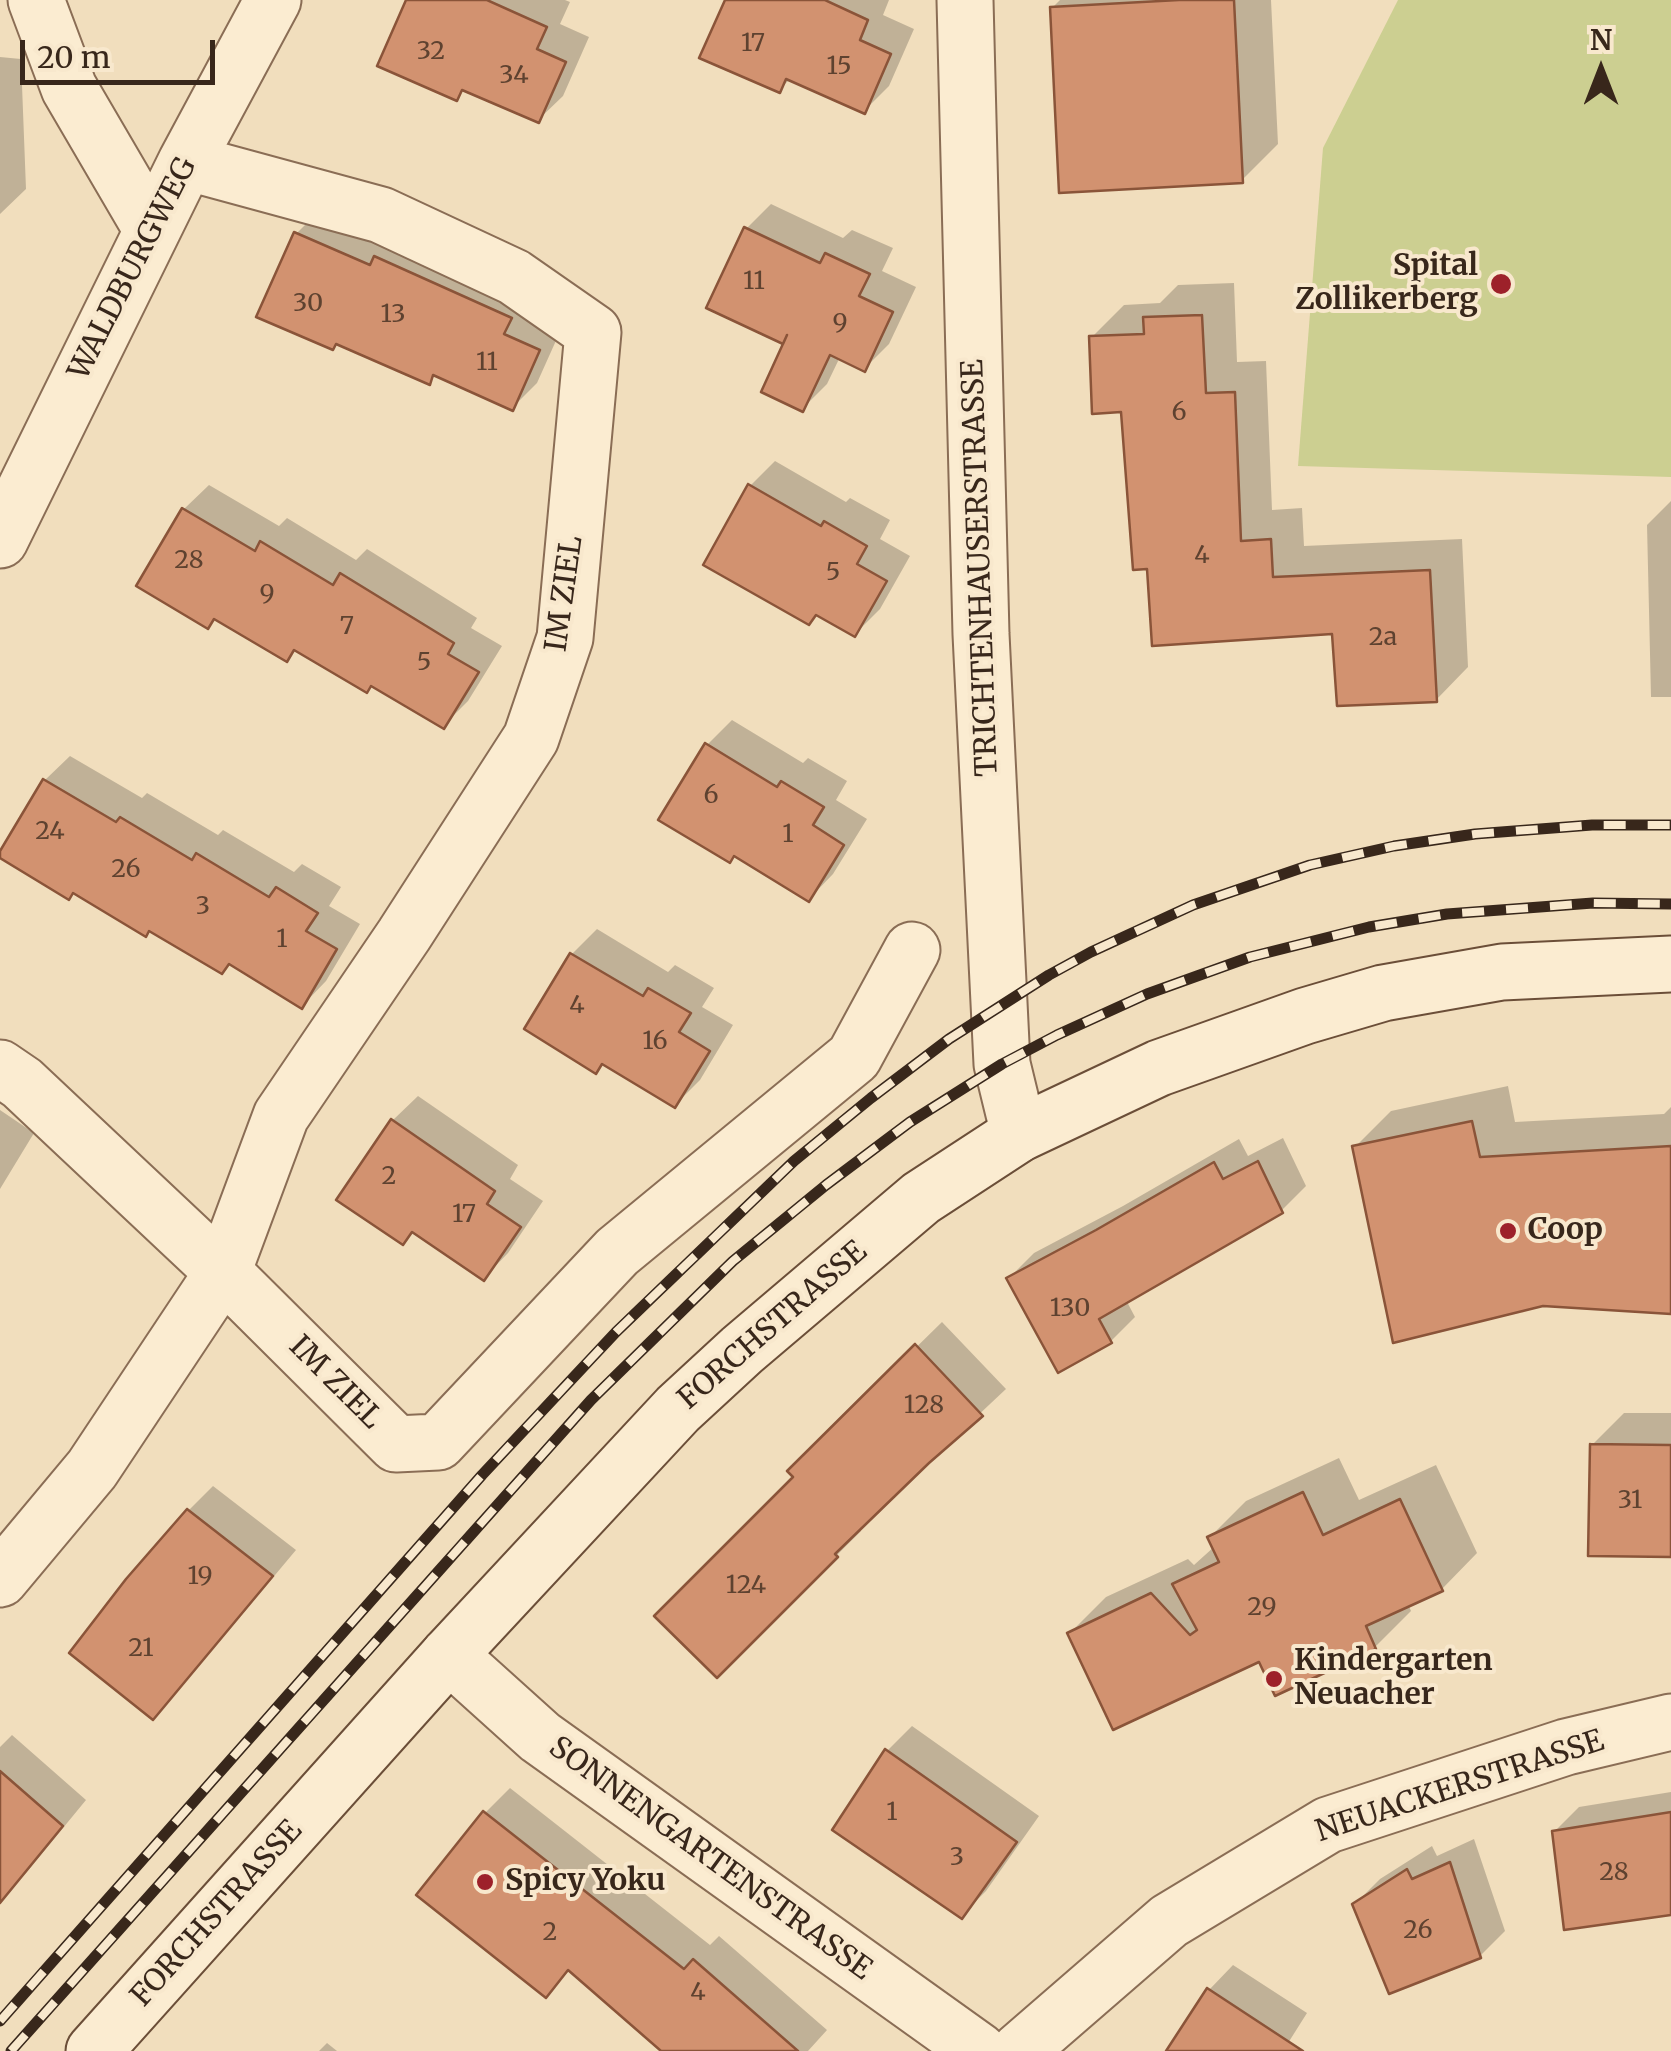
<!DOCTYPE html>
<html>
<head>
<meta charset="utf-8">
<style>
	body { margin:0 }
	#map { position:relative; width:1671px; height:2051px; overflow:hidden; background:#f1debd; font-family:Merriweather,serif }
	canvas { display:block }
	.north { position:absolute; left:1551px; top:20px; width:100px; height:100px; -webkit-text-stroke:8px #f8e8cd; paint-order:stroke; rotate:0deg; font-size:28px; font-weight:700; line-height:40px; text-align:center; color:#38271b }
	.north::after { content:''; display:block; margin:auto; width:35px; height:45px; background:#38271b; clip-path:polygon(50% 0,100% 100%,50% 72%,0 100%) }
	.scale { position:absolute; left:20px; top:40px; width:195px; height:45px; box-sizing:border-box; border:5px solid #38271b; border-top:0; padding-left:12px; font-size:30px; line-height:35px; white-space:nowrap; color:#38271b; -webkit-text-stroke:8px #f8e8cd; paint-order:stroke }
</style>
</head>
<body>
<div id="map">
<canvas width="1671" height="2051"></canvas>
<div class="north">N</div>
<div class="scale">20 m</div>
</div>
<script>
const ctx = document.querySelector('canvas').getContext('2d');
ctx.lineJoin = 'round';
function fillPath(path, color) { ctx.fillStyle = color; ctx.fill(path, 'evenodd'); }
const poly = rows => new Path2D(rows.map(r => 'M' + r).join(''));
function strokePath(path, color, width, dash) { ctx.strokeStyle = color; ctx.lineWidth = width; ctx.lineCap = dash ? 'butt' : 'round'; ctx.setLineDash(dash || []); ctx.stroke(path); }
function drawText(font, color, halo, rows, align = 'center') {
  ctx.font = font + ' Merriweather,serif'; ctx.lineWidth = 8; ctx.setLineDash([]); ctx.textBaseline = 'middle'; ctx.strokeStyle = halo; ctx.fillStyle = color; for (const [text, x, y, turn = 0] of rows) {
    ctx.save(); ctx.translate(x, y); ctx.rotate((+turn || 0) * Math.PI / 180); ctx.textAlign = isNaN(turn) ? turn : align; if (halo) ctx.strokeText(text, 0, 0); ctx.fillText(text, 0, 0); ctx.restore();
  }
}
fillPath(poly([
	[1398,0,1671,0,1671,477,1298,466,1323,148]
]), '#cccf91');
fillPath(poly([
	[409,0,565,0,570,2,560,24,589,37,563,96,538,120,465,89,456,98],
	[727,0,889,0,883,15,914,29,889,86,864,111,791,78,779,90],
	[1060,0,1271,0,1278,144,1242,180,1052,8],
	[0,57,21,59,26,189,0,214],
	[771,204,843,238,852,230,893,248,882,271,916,287,889,344,864,369,840,357,827,384,802,409,792,332,746,229],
	[321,209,563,325,537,383,512,408,437,374,429,382,296,234],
	[1234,283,1237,362,1266,361,1272,510,1302,508,1304,546,1462,539,1468,667,1436,700,1335,631,1149,567,1124,409,1092,337,1124,305,1160,303,1178,285],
	[775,461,846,502,850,498,890,520,880,539,910,556,880,609,855,634,818,613,809,622,750,486],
	[209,485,279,526,287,518,356,560,367,549,477,618,471,628,502,646,468,701,443,726,372,684,296,649,286,659,216,617,208,626,140,585,184,509],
	[1671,501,1671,697,1651,697,1647,525],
	[732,720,803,763,808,758,847,781,836,800,867,819,833,874,809,899,707,745],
	[70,756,142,798,147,793,218,835,223,830,294,872,302,864,341,887,329,906,360,924,326,981,302,1006,45,780],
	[597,929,668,972,675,965,714,988,702,1007,733,1025,700,1080,675,1105,604,1062,596,1070,528,1028,572,954],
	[1508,1086,1515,1122,1664,1114,1671,1107,1671,1312,1355,1147,1391,1111],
	[418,1096,518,1165,510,1179,543,1201,508,1253,484,1278,414,1231,403,1242,340,1199,393,1120],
	[0,1110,34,1133,0,1189],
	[1283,1138,1306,1186,1281,1211,1126,1300,1135,1317,1111,1341,1009,1278,1034,1253,1123,1206,1239,1139,1248,1156],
	[942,1322,1006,1389,858,1528,861,1531,717,1675,796,1477,790,1471],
	[1624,1413,1671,1413,1671,1555,1592,1445],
	[1339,1458,1359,1500,1436,1465,1477,1553,1442,1589,1408,1604,1411,1611,1375,1647,1260,1659,1070,1633,1106,1597,1188,1559,1194,1565,1215,1546,1210,1537,1246,1501],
	[213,1486,296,1550,177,1692,153,1717,189,1510],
	[912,1726,1039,1816,986,1891,961,1916,887,1751],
	[12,1735,86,1800,26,1873,0,1899,0,1747],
	[510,1788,710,1945,719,1936,827,2030,808,2051,665,2051,571,1969,546,1994,419,1895,485,1813],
	[1671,1792,1671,1912,1554,1832,1579,1807],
	[1474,1839,1505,1931,1480,1956,1355,1904,1380,1879,1432,1846,1437,1856],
	[1233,1965,1307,2013,1283,2051,1169,2051,1209,1990],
	[327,2043,337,2051,319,2051]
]), '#0003');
const building = poly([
	[406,0,487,0,547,27,537,49,566,62,539,123,462,90,457,101,377,66,406,0],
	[725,0,825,0,868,20,860,40,891,54,865,114,786,79,780,93,699,58,725,0],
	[1179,0,1234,0,1243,183,1059,193,1050,7,1179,0],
	[744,227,820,263,825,253,870,274,859,296,893,312,865,372,830,355,803,412,761,392,787,335,783,344,706,308,744,227],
	[294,232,370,265,374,256,512,318,504,334,540,350,513,411,433,375,430,385,336,344,333,350,256,317,294,232],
	[1202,315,1206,393,1235,392,1241,541,1271,539,1273,577,1430,570,1437,702,1337,706,1332,634,1152,646,1147,569,1133,570,1121,412,1092,414,1089,336,1144,334,1143,317,1202,315],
	[748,484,821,526,824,521,867,546,857,564,887,581,855,637,816,615,809,625,703,565,748,484],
	[182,508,255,551,260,541,333,585,340,573,454,643,448,654,479,672,444,729,371,686,367,693,294,650,287,662,214,619,208,629,136,586,182,508],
	[705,743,777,787,781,781,824,807,813,825,844,845,809,902,734,856,730,863,658,820,705,743],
	[43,779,116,822,120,817,192,860,196,853,269,897,276,887,318,913,306,931,337,949,302,1009,229,964,222,974,149,931,146,937,73,893,69,900,0,858,0,851,43,779],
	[570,953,643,996,648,988,691,1013,679,1032,710,1051,675,1108,602,1064,596,1074,524,1029,570,953],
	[391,1119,495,1191,487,1204,521,1227,484,1281,412,1232,403,1245,336,1200,391,1119],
	[1472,1121,1480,1157,1671,1146,1671,1314,1543,1306,1393,1343,1352,1146,1472,1121],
	[1258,1161,1283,1213,1099,1319,1112,1343,1058,1373,1006,1278,1096,1230,1214,1162,1223,1179,1258,1161],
	[915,1344,983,1416,929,1463,835,1554,838,1557,717,1678,654,1616,793,1477,787,1471,915,1344],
	[1590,1444,1671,1445,1671,1557,1588,1556,1590,1444],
	[1303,1492,1323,1535,1400,1499,1443,1591,1366,1626,1376,1649,1275,1696,1259,1662,1113,1730,1067,1633,1151,1593,1190,1635,1197,1630,1172,1584,1219,1562,1207,1537,1303,1492],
	[187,1509,273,1576,153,1720,69,1653,126,1579,187,1509],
	[885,1749,1017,1842,962,1919,832,1830,885,1749],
	[0,1771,63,1826,0,1903,0,1771],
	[483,1811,684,1969,693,1959,798,2051,661,2051,568,1970,546,1998,416,1895,483,1811],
	[1671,1812,1671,1915,1564,1930,1552,1831,1671,1812],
	[1450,1862,1481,1958,1389,1994,1352,1904,1407,1869,1412,1879,1450,1862],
	[1207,1988,1303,2051,1166,2051,1207,1988]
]);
fillPath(building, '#d29270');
strokePath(building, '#8a5439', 2.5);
const minor = poly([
	[36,0,69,88,152,230],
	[0,540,186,162,273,0],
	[0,1068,22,1083,223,1272,396,1444,438,1442,617,1252,854,1057,912,950],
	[0,1579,92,1469,223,1272,281,1116,404,935,531,738,565,638,593,332,514,277,381,215,186,162],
	[449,1655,540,1737,979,2051],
	[1019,2051,1169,1921,1328,1825,1566,1747,1671,1722]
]);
const tertiary = poly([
	[965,0,981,634,1002,1064,1019,1134]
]);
const secondary = poly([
	[94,2051,449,1655,678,1409,742,1350,921,1198,1019,1134,1159,1068,1305,1016,1383,993,1502,972,1671,964]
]);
strokePath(minor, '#8a6d55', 59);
strokePath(tertiary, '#8a6d55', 59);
strokePath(secondary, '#6b4e38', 59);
strokePath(minor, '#fbecd1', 55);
strokePath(tertiary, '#fbecd1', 55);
strokePath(secondary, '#fbecd1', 55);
const rail = poly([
	[0,2021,482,1475,616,1332,794,1161,871,1098,949,1039,1049,975,1091,952,1193,905,1310,865,1394,846,1475,834,1592,825,1671,825],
	[11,2051,591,1400,733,1261,826,1185,910,1122,1002,1064,1057,1035,1147,994,1250,957,1369,927,1447,914,1593,903,1671,904]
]);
strokePath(rail, '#38271b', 11);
strokePath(rail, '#f8e8cd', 8, [22]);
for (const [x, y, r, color] of [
	[1501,284,12,"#9d212a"],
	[1508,1231,10,"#9d212a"],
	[1274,1679,10,"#9d212a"],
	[485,1882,10,"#9d212a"]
]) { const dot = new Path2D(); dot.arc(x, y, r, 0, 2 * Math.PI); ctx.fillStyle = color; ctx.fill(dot); strokePath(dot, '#f8e8cd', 4); }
drawText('25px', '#5e4230', null, [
	["17",753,44],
	["32",431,52],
	["15",839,67],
	["34",514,76],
	["11",754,282],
	["30",308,304],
	["13",393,315],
	["9",840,324],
	["11",487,363],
	["6",1179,413],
	["4",1202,556],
	["28",189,561],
	["5",833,573],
	["9",267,595],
	["7",347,627],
	["2a",1383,638],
	["5",424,663],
	["6",711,796],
	["24",50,832],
	["1",788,835],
	["26",126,870],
	["3",203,907],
	["1",282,940],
	["4",577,1006],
	["16",655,1042],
	["2",389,1177],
	["17",464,1215],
	["130",1070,1309],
	["128",924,1406],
	["31",1630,1501],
	["19",200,1577],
	["124",746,1586],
	["29",1262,1608],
	["21",141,1649],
	["1",892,1813],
	["3",957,1858],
	["28",1614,1873],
	["26",1418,1931],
	["2",550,1933],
	["4",698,1993]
]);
drawText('bold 30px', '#38271b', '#f8e8cd', [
	["Spital",1478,267,"right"],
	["Zollikerberg",1478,301,"right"],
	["Coop",1528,1231],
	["Kindergarten",1294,1662],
	["Neuacher",1294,1696],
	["Spicy Yoku",505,1882]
], 'left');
drawText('30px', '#38271b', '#f8e8cd', [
	["WALDBURGWEG",133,269,-63],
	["TRICHTENHAUSERSTRASSE",981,568,-92],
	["IM ZIEL",565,594,-82],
	["FORCHSTRASSE",773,1326,-41],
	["IM ZIEL",335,1383,45],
	["NEUACKERSTRASSE",1460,1787,-18],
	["SONNENGARTENSTRASSE",710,1859,36],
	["FORCHSTRASSE",217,1914,-48]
]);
</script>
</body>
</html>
